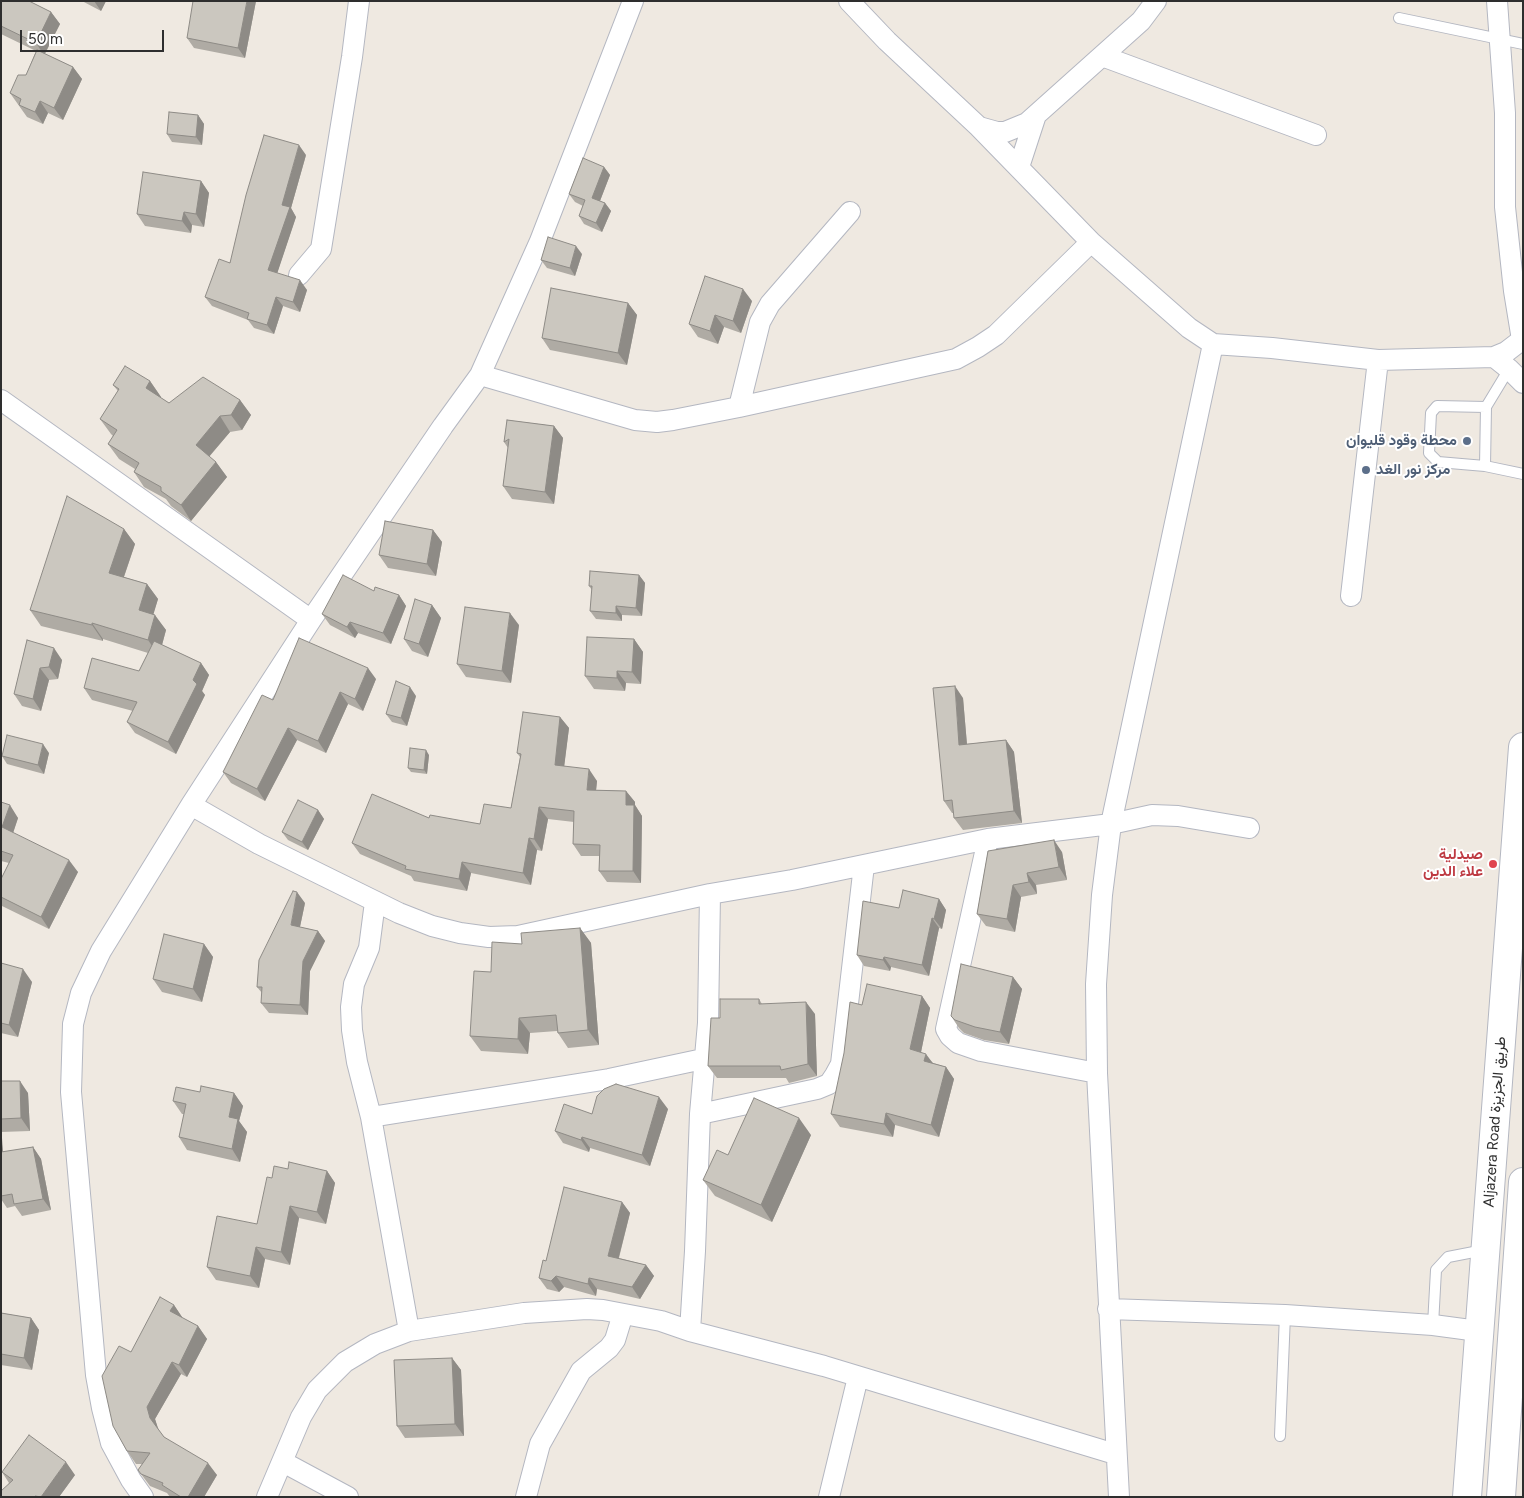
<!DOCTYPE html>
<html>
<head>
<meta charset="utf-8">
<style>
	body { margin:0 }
	#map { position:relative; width:1524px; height:1498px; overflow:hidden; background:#efe9e1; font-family:Figtree,sans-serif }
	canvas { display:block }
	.frame { position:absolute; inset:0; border:2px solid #2e2e2e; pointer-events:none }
	.scale { position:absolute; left:20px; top:30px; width:144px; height:22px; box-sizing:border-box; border:2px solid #2e2e2e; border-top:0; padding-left:6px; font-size:15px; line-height:18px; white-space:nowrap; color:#2e2e2e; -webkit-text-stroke:4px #fff; paint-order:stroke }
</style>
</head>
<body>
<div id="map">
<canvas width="1524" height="1498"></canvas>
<div class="frame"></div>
<div class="scale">50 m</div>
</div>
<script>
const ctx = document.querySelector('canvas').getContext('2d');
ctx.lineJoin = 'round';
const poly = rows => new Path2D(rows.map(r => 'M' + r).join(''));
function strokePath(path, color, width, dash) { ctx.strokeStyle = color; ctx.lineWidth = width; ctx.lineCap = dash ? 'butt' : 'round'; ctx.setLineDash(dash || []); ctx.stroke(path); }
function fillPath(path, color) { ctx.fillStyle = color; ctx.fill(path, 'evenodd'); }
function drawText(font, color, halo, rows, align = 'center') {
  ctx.font = font + ' Figtree,Vazirmatn,sans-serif'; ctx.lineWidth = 4; ctx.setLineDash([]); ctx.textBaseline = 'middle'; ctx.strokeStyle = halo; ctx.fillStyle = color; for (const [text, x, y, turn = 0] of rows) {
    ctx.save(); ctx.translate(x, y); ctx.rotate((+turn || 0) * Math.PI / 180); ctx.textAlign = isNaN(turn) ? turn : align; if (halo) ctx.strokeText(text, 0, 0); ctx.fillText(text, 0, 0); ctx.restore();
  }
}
const lane = poly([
	[1399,18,1523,44],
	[1486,407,1437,406,1431,413,1429,453,1438,462,1485,466,1523,474],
	[1485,466,1486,407,1509,369],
	[1433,1325,1436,1270,1448,1257,1484,1250],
	[1280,1436,1285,1315]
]);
const street = poly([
	[849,1,887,41,979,127,1091,242,1189,328,1213,344,1272,348,1378,360,1494,357,1506,352,1523,339],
	[1497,1,1505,113,1505,207,1514,291,1522,340],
	[1102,56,1316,135],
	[979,127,997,132,1005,132,1027,123,1141,21,1156,1],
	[1019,167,1036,115],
	[299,275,321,249,352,57,359,1],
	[1494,357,1509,369,1523,383],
	[480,375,635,420,657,422,673,420,739,407,956,359,978,347,996,335,1091,242],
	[1,400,311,620],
	[739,407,760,322,770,304,850,212],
	[1351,596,1378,360],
	[191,805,259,844,399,913,432,926,460,933,489,937,518,936,710,894,792,880,988,839,1111,824,1152,815,1178,816,1249,828],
	[988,839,946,1029,950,1036,958,1043,981,1051,1097,1073],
	[375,902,369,948,354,984,351,1007,352,1030,357,1062,371,1117,409,1331],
	[700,1114,817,1089,829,1084,835,1075,841,1064,864,865],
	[371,1117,609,1079,703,1059],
	[1108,1309,1285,1315,1433,1325,1478,1331],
	[690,1331,695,1251,700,1114,708,1023,710,894],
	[283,1462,348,1497],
	[143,1497,131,1480,111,1443,102,1408,96,1375,71,1092,73,1024,81,993,101,951,191,805,311,620,443,426,480,375,540,241,633,1],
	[267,1497,301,1417,317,1390,345,1362,375,1344,409,1331,524,1313,587,1309,603,1310,661,1321,690,1331,824,1366,1115,1454],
	[526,1497,540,1444,581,1371,609,1348,615,1340,623,1314],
	[829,1497,858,1377],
	[1119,1497,1097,1073,1096,984,1102,895,1111,824,1213,344]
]);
const secondary = poly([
	[1467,1497,1523,747],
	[1501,1497,1523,1182]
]);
strokePath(lane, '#b4b7c1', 12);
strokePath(street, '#b4b7c1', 22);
strokePath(secondary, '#b4b7c1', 30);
strokePath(lane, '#fff', 10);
strokePath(street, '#fff', 20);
strokePath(secondary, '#fff', 28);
fillPath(poly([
	[1,1,32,1,32,3,51,12,60,24,45,54,73,67,82,79,63,120,48,113,43,124,27,117,10,93,26,75,36,51,1,34],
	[82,1,106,1,101,11],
	[256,1,245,58,194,48,187,38],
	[198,115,204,124,202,145,172,142,167,134],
	[306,155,291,208,296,217,277,273,307,290,300,312,283,306,274,334,254,328,248,320,212,306,205,297],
	[604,167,610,175,600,201,605,203,611,211,602,232,584,224,579,216,583,206,575,202,569,194],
	[201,181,209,193,204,227,192,225,191,233,145,226,137,214],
	[582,254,575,276,547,268,541,260],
	[752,301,741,333,724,327,718,344,698,337,689,324],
	[628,303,637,315,627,365,550,350,542,338],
	[150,381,161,397,160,397,169,403,240,400,251,415,242,430,230,432,209,457,216,462,227,477,191,521,171,506,166,499,144,487,134,472,135,469,119,459,108,444,113,436,111,434,100,419,118,391,113,385],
	[507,420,554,426,563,438,554,504,512,499,503,486,508,448,504,442],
	[124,529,135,544,124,577,147,584,158,599,153,614,166,630,162,645,201,663,209,675,202,691,205,695,176,754,135,733,127,722,133,711,92,700,84,688,139,671,148,653,103,639,103,641,41,626,30,610],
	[433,530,442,542,436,576,388,568,379,555],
	[639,575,645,583,642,616,622,615,622,621,596,619,590,611,592,590,589,586],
	[374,591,399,595,406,606,391,644,358,633,355,638,330,625,322,614],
	[432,605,441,618,428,657,412,651,404,639],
	[519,625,511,683,466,677,457,664],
	[634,639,643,652,641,684,626,683,625,691,594,689,585,676],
	[27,640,62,660,58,679,49,680,41,711,22,706,14,694],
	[376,679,363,711,348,704,326,753,297,740,265,801,231,783,223,772,273,700],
	[416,696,407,726,392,722,386,714],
	[963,698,967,744,1006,740,1014,752,1022,823,963,830,954,818,954,813,952,813,944,801],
	[560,717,569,728,564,766,597,781,596,790,626,791,635,802,635,805,642,816,641,883,607,882,599,871,599,856,581,856,573,844,574,822,548,819,542,851,537,850,531,885,471,873,467,891,414,881,411,876,360,854,352,843,429,818,480,824,511,808,520,757,517,753],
	[49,753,44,774,7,764,2,756],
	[429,755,427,774,411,772,408,768],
	[1,802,18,818,13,833,78,872,49,929,2,906,1,904,1,879,9,863,1,861],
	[318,810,324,819,308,850,288,840,282,832],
	[988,851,1062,852,1067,880,1036,885,1037,894,1021,897,1015,932,986,926,977,914],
	[939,899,946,910,942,929,939,928,929,976,891,967,890,971,864,966,857,955,899,908],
	[305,903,300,927,318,931,325,941,310,971,308,1015,269,1013,261,1003,262,993,257,987],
	[580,928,591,943,599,1045,568,1048,558,1033,557,1031,530,1033,528,1054,481,1051,470,1036,491,972,522,944],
	[204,944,213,957,202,1002,162,992,153,979],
	[1,963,32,982,18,1037,1,1033],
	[1013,977,1022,989,1009,1044,984,1040,964,1033,959,1028,951,1016],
	[922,996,930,1008,921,1052,933,1063,946,1067,954,1079,939,1137,895,1125,893,1137,840,1127,831,1114,862,1005],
	[759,999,762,1004,815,1014,817,1076,789,1083,786,1078,717,1078,708,1066,720,1018],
	[1,1081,28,1093,30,1131,1,1132],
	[200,1092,234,1093,243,1106,239,1121,247,1132,240,1162,187,1150,179,1137,184,1114,182,1114,173,1101],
	[668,1109,650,1166,590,1148,589,1152,563,1143,555,1131,592,1114],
	[811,1135,772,1222,715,1196,703,1180,728,1155],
	[1,1137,3,1152,33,1147,41,1159,51,1210,22,1216,15,1206,7,1208,1,1199],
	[288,1169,327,1171,335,1183,326,1224,299,1218,290,1265,265,1259,259,1288,216,1280,207,1267,257,1224,272,1178],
	[622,1202,630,1213,619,1258,646,1265,654,1276,640,1299,597,1289,596,1296,564,1287,559,1292,547,1289,539,1278,546,1261],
	[174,1305,182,1317,182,1318,198,1326,207,1339,187,1377,181,1374,155,1419,158,1429,164,1437,217,1475,204,1497,170,1497,167,1493,150,1486,138,1470,142,1464,136,1464,127,1451,131,1352],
	[1,1313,31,1318,39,1330,32,1370,1,1365],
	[452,1358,461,1370,464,1436,405,1438,397,1426],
	[2,1472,75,1475,59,1497,1,1497,9,1483]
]), '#afaba4');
fillPath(poly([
	[94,1,106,1,101,11],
	[247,1,256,1,245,58,238,48],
	[51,12,60,24,44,55,36,43],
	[73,67,82,79,63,120,54,108],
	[40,101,48,113,43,124,35,112],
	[198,115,204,124,202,145,196,137],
	[299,145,306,155,291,208,296,217,275,280,268,270,282,205],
	[604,167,610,175,598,206,592,198],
	[201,181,209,193,204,227,196,214],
	[605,203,611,211,602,232,596,223],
	[184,212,192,225,191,233,182,221],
	[576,246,582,254,575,276,570,268],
	[300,280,307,290,300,312,293,302],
	[743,289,752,301,741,333,733,321],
	[276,297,283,306,274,334,267,325],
	[628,303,637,315,627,365,618,353],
	[715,315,724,327,718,344,710,331],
	[150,381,161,397,156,403,146,388],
	[240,400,251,415,242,430,231,415],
	[220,416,230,432,206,460,196,445],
	[554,426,563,438,554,504,545,492],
	[216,462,227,477,191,521,181,505],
	[124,529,135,544,120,588,109,573],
	[433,530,442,542,436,576,427,564],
	[639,575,645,583,642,616,636,608],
	[147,584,158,599,150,626,139,610],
	[399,595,406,606,391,644,383,633],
	[432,605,441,618,428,657,419,644],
	[616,606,622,615,622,621,616,613],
	[510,613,519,625,511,683,502,671],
	[155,615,166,630,159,656,148,640],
	[350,622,358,633,355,638,347,627],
	[92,623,103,639,103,641,92,625],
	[634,639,643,652,641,684,632,672],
	[54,648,62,660,58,679,49,667],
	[201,663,209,675,202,691,205,695,176,754,168,742,193,680],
	[40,668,49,680,41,711,33,699],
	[368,668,376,679,363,711,355,699],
	[617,671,626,683,625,691,617,678],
	[955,686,963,698,968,757,959,745],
	[410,687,416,696,407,726,401,718],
	[340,692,348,704,326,753,318,741],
	[560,717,569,728,563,776,555,765],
	[288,728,297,740,265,801,257,789],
	[1006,740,1014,752,1022,823,1014,811],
	[43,744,49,753,44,774,38,765],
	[426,750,429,755,427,774,424,770],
	[589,769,597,781,595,801,587,790],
	[626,791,635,802,635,805,642,816,641,883,633,871,626,805],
	[10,805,18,818,11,839,2,827],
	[539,807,548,819,542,851,534,839],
	[318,810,324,819,308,850,302,842],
	[529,838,537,850,531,885,523,873],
	[1054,840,1062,852,1067,880,1059,867],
	[69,860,78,872,49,929,41,917],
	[462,862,471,873,467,891,459,879],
	[1027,873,1036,885,1037,894,1029,882],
	[1013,885,1021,897,1015,932,1007,919],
	[297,892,305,903,298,936,291,925],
	[939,899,946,910,942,929,934,919],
	[932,918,939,928,929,976,922,965],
	[580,928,591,943,599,1045,588,1030],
	[318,931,325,941,310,971,308,1015,300,1005,303,961],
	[204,944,213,957,202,1002,193,989],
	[884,957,891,967,890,971,883,960],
	[23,969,32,982,18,1037,9,1025],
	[1013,977,1022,989,1009,1044,1000,1032],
	[922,996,930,1008,919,1062,910,1049],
	[806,1002,815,1014,817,1076,808,1064],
	[519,1018,530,1033,528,1054,518,1039],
	[926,1054,935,1066,924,1061],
	[946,1067,954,1079,939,1137,931,1125],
	[20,1081,28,1093,30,1131,21,1118],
	[234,1093,243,1106,239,1121,247,1132,240,1162,232,1149,229,1117],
	[659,1097,668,1109,650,1166,642,1155],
	[886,1113,895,1125,893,1137,884,1124],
	[799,1118,811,1135,772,1222,761,1205],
	[1,1137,2,1138,4,1165,1,1162],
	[582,1137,590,1148,589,1152,581,1140],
	[33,1147,41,1159,51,1210,43,1199],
	[327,1171,335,1183,326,1224,317,1212],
	[622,1202,630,1213,616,1268,608,1256],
	[290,1206,299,1218,290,1265,281,1252],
	[256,1247,265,1259,259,1288,250,1276],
	[646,1265,654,1276,640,1299,632,1287],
	[556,1276,564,1287,559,1292,551,1281],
	[589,1278,597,1289,596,1296,588,1284],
	[174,1305,182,1317,179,1324,170,1311],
	[31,1318,39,1330,32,1370,24,1358],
	[198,1326,207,1339,187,1377,179,1365],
	[452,1358,461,1370,464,1436,455,1424],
	[172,1362,181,1374,155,1419,159,1431,150,1418,147,1407],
	[66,1462,75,1475,59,1497,41,1497],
	[208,1463,217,1475,204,1497,188,1497]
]), '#8e8b86');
const building = poly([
	[1,1,29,1,51,12,36,43,1,26,1,1],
	[193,1,247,1,238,48,187,38,193,1],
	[37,50,73,67,54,108,40,101,35,112,19,105,21,99,10,93,18,75,26,75,37,50],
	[169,112,198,115,196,137,167,134,169,112],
	[264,135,299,145,282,205,290,207,268,270,300,280,293,302,276,297,267,325,247,319,249,313,205,297,219,259,230,263,246,195,264,135],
	[583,158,604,167,592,198,605,203,596,223,579,216,585,200,569,194,583,158],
	[143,172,201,181,196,214,184,212,182,221,137,214,143,172],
	[548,237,576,246,570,268,541,260,548,237],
	[705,276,743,289,733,321,715,315,710,331,689,324,705,276],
	[551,288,628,303,618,353,542,338,551,288],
	[125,366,150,381,146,388,169,403,203,377,240,400,231,415,220,416,196,445,216,462,181,505,161,491,161,487,134,472,139,463,108,444,117,430,100,419,119,389,113,385,125,366],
	[507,420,554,426,545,492,503,486,509,439,504,442,507,420],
	[67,496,124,529,109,573,147,584,139,610,155,615,148,640,92,623,92,625,30,610,67,496],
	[385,521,433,530,427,564,379,555,385,521],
	[590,571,639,575,636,608,616,606,616,613,590,611,592,586,589,586,590,571],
	[343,575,374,591,375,587,399,595,383,633,350,622,347,627,322,614,343,575],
	[415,599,432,605,419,644,404,639,415,599],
	[465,607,510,613,502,671,457,664,465,607],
	[587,637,634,639,632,672,617,671,617,678,585,676,587,637],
	[299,638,368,668,355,699,340,692,318,741,288,728,257,789,223,772,262,695,273,700,299,638],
	[27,640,54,648,49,667,40,668,33,699,14,694,27,640],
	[154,641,201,663,193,680,197,684,168,742,127,722,137,702,84,688,92,658,139,671,154,641],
	[396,681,410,687,401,718,386,714,396,681],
	[955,686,959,745,1006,740,1014,811,954,818,952,800,944,801,933,688,955,686],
	[523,712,560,717,555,765,589,769,587,790,626,791,626,805,634,805,633,871,599,871,600,845,573,844,574,811,539,807,534,839,529,838,523,873,462,862,459,879,405,869,406,866,352,843,372,794,429,818,430,815,480,824,484,804,511,808,521,754,517,753,523,712],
	[7,735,43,744,38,765,2,756,7,735],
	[410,748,426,750,424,770,408,768,410,748],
	[298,800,318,810,302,842,282,832,298,800],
	[1,802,10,805,2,827,69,860,41,917,1,897,1,879,13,855,1,851,1,802],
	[1054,840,1059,867,1027,873,1029,882,1013,885,1007,919,977,914,988,851,1054,840],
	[903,890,939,899,934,919,932,918,922,965,884,957,883,960,857,955,863,901,899,908,903,890],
	[293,891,297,892,291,925,318,931,303,961,300,1005,261,1003,262,987,257,987,259,960,293,891],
	[580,928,588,1030,558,1033,556,1015,519,1018,518,1039,470,1036,474,971,491,972,492,942,522,944,521,933,580,928],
	[164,934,204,944,193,989,153,979,164,934],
	[1,963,23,969,9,1025,1,1023,1,963],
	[961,964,1013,977,1000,1032,975,1027,955,1020,951,1016,961,964],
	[867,984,922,996,910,1049,926,1054,924,1061,946,1067,931,1125,886,1113,884,1124,831,1114,844,1053,850,1002,862,1005,867,984],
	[720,999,759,999,759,1004,806,1002,808,1064,781,1070,780,1066,708,1066,711,1018,720,1018,720,999],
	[1,1081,20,1081,21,1118,1,1119,1,1081],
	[616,1084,659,1097,642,1155,582,1137,581,1140,555,1131,564,1104,592,1114,597,1096,604,1089,616,1084],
	[201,1086,234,1093,229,1117,238,1119,232,1149,179,1137,186,1104,173,1101,176,1087,200,1092,201,1086],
	[754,1098,799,1118,761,1205,703,1180,717,1150,728,1155,754,1098],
	[33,1147,43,1199,14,1204,12,1194,1,1196,1,1152,33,1147],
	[289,1162,327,1171,317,1212,290,1206,281,1252,256,1247,250,1276,207,1267,217,1216,257,1224,267,1177,272,1178,274,1166,288,1169,289,1162],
	[564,1187,622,1202,608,1256,646,1265,632,1287,589,1278,588,1284,556,1276,551,1281,539,1278,543,1260,546,1261,564,1187],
	[160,1297,174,1305,170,1311,198,1326,179,1365,172,1362,147,1407,150,1418,164,1437,208,1463,188,1497,181,1497,162,1485,163,1483,141,1474,138,1470,150,1453,127,1451,113,1426,102,1376,119,1346,131,1352,160,1297],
	[1,1313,31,1318,24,1358,1,1354,1,1313],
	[452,1358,455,1424,397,1426,394,1360,452,1358],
	[29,1435,66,1462,41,1497,35,1496,34,1497,1,1497,1,1491,13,1480,2,1472,29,1435]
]);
fillPath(building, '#cbc7bf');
strokePath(building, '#8e8b86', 1);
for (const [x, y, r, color] of [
	[1467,441,5,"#5c6f8a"],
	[1366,470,5,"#5c6f8a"],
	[1493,864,5,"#e0444e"]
]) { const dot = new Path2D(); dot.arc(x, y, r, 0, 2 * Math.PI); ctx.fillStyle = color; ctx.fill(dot); strokePath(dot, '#fff', 2); }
drawText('bold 15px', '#4e5e75', '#fff', [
	["محطة وقود قليوان",1457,441],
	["مركز نور الغد",1376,470,"left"]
], 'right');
drawText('bold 15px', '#be3a42', '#fff', [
	["صيدلية",1483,855],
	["علاء الدين",1483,872]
], 'right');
drawText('15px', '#2e2e2e', '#fff', [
	["Aljazera Road طريق الجزيزة",1495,1122,-86]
]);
</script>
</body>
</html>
